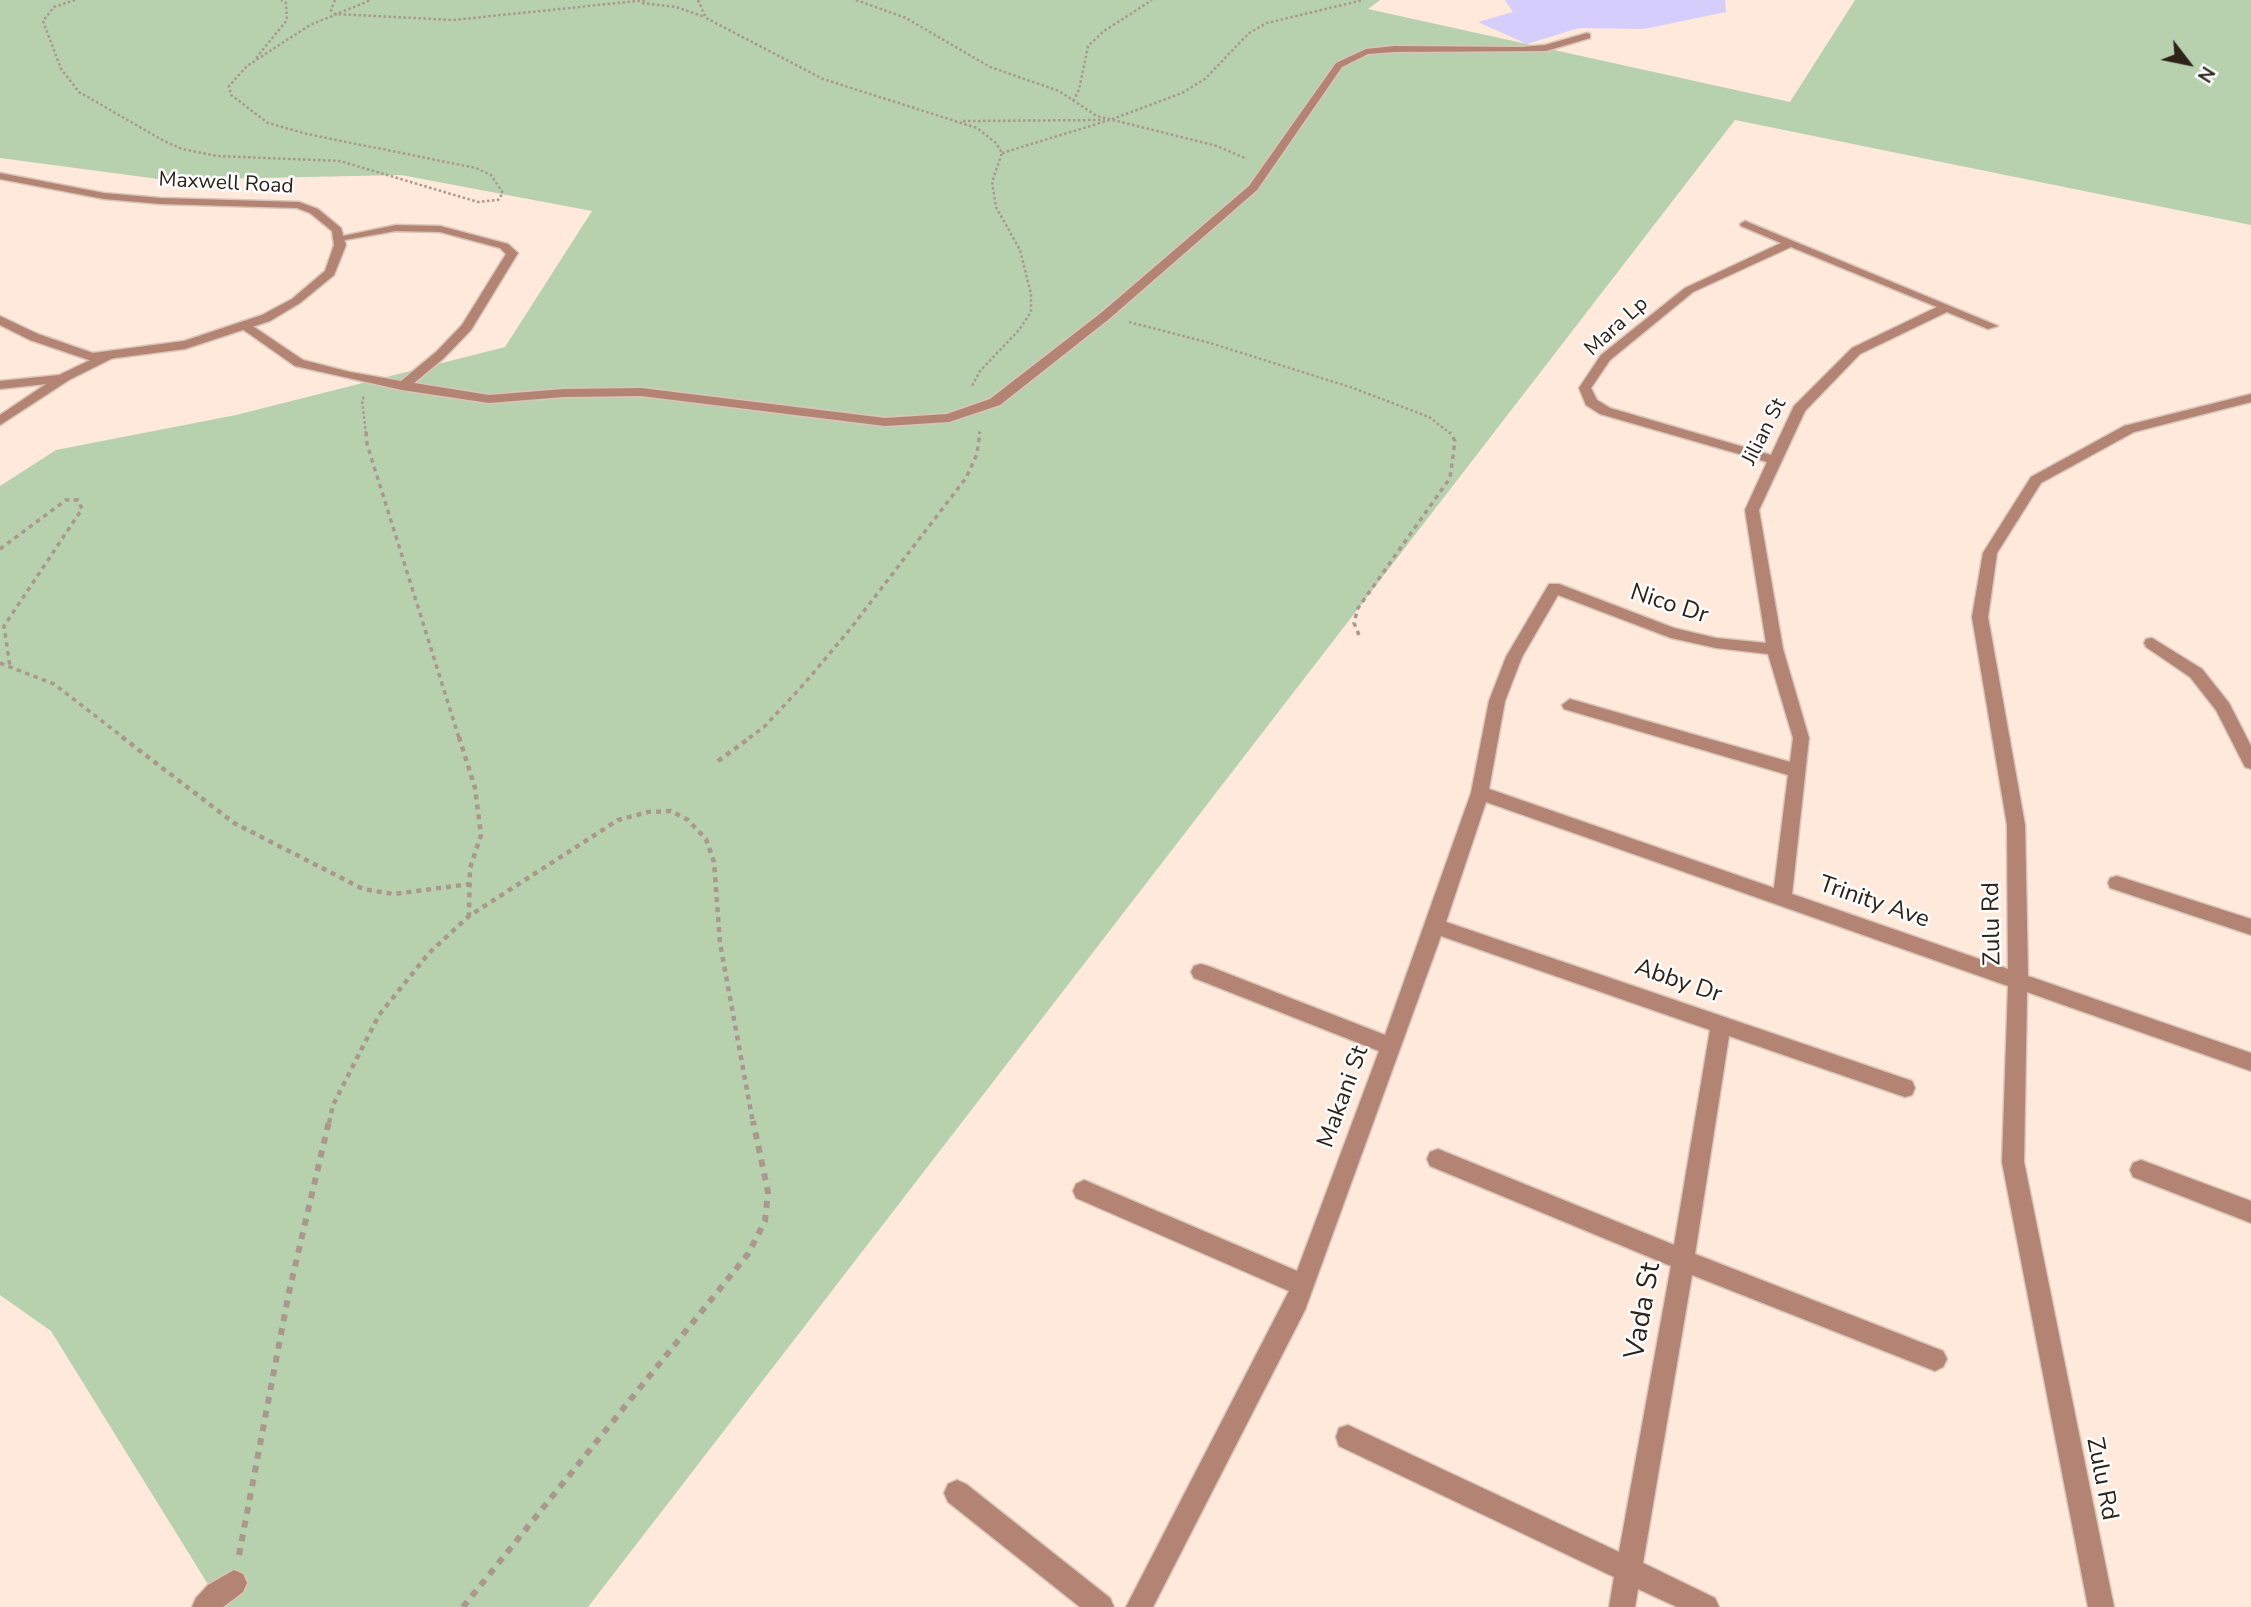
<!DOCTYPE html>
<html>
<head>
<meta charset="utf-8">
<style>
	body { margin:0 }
	#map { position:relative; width:2251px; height:1607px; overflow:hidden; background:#fee9db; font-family:"Nunito Sans",sans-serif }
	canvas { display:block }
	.north { position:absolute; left:2153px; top:28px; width:70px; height:70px; -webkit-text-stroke:5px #fff; paint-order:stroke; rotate:122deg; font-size:19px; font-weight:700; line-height:28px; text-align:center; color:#2e2219 }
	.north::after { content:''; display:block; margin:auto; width:24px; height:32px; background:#2e2219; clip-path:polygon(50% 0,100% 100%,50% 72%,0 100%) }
</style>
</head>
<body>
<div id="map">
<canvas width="2251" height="1607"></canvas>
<div class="north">N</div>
</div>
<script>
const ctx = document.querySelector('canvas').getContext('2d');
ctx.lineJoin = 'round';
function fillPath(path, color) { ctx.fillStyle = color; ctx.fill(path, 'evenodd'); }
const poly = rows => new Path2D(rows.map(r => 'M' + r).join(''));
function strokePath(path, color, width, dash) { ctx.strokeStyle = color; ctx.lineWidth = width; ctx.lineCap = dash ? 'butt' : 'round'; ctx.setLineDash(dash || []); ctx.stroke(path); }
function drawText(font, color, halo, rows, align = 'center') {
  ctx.font = font + ' "Nunito Sans",sans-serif'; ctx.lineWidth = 5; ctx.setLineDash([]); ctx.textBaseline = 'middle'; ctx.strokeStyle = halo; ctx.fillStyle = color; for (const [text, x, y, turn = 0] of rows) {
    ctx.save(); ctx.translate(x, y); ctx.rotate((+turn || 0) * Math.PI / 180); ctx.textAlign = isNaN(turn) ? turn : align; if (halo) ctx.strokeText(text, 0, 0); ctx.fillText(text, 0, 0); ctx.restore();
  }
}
fillPath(poly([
	[0,0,1380,0,1368,9,1790,102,1855,0,2251,0,2251,225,1735,120,588,1607,222,1607,51,1331,0,1295,0,486,56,450,236,415,505,347,592,211,401,175,166,180,0,158]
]), '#b7d1af');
fillPath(poly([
	[1505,0,1725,0,1726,12,1644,29,1579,28,1527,44,1478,22,1513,12]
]), '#d5cdfc');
const service = poly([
	[1587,33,1590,34,1590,38,1546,51,1394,52,1368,54,1342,67,1257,190,1109,319,1000,405,949,422,885,426,641,396,564,397,489,403,402,390,295,366,238,326,248,323,303,360,350,372,401,381,436,352,462,325,506,254,500,248,440,232,396,231,339,241,333,238,396,225,440,226,508,244,518,253,471,330,444,358,414,383,489,395,564,389,641,388,885,418,947,414,990,399,1101,313,1249,186,1336,63,1366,49,1394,46,1521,47,1545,45,1587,33],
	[109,351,115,355,113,358,69,380,0,425,0,415,46,384,0,389,0,381,59,375,109,351],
	[234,1570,243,1574,247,1583,243,1592,223,1607,192,1607,196,1598,208,1585,234,1570]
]);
const minor = poly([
	[0,173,104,193,161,198,299,202,318,209,341,228,346,245,334,275,300,303,270,321,185,349,92,361,30,340,0,325,0,316,38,334,93,353,184,341,262,315,292,299,325,271,334,245,332,231,310,213,297,208,161,204,104,199,0,179,0,173],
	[1745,221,1998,326,1988,329,1947,312,1860,354,1805,411,1759,510,1783,649,1809,738,1792,894,2008,969,2007,825,1972,617,1983,553,2031,477,2124,426,2251,394,2251,402,2134,432,2041,483,1997,553,1988,617,2025,825,2028,976,2251,1053,2251,1071,2027,992,2024,1162,2114,1607,2088,1607,2002,1162,2008,986,1486,802,1446,922,1912,1081,1915,1088,1912,1095,1905,1097,1729,1036,1695,1254,1943,1351,1947,1359,1943,1367,1935,1371,1692,1275,1643,1563,1715,1598,1719,1607,1677,1607,1638,1589,1635,1607,1609,1607,1614,1577,1339,1446,1336,1437,1339,1428,1348,1425,1619,1552,1671,1266,1430,1166,1427,1159,1430,1152,1438,1149,1674,1245,1710,1030,1441,936,1305,1310,1153,1607,1126,1607,1289,1291,1076,1198,1073,1191,1076,1184,1084,1180,1297,1271,1379,1051,1194,978,1191,972,1194,966,1201,964,1208,966,1385,1035,1471,793,1489,701,1506,657,1549,584,1559,584,1674,628,1716,638,1766,643,1745,510,1767,462,1600,414,1586,405,1579,388,1601,355,1685,288,1781,243,1741,226,1740,224,1745,221],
	[1791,247,1937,307,1852,348,1794,406,1771,455,1610,408,1597,400,1591,388,1610,360,1693,292,1791,247],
	[1558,595,1671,638,1716,648,1768,654,1793,738,1790,762,1570,699,1562,705,1564,709,1788,775,1774,888,1489,789,1505,701,1522,657,1558,595],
	[2152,638,2202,669,2229,703,2251,746,2251,769,2245,767,2216,710,2190,677,2146,647,2144,643,2146,639,2152,638],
	[2117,876,2251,919,2251,935,2110,888,2108,883,2110,878,2117,876],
	[2141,1160,2251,1201,2251,1223,2133,1177,2130,1170,2133,1163,2141,1160],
	[957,1480,966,1484,1110,1598,1114,1607,1080,1607,948,1502,944,1493,948,1484,957,1480]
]);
strokePath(service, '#d9c5b8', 3);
strokePath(minor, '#d9c5b8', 3);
strokePath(poly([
	[75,0,54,7,43,21,61,69,79,92,164,141,182,149,217,156,340,161,478,202,498,200,503,193,491,175,476,168,307,134,268,123,231,95,229,86,247,66,310,25,371,0],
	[335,0,331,10,335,14,453,20,647,0],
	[698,0,706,18,823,79,977,128,996,143,1002,153,992,182,996,207,1020,250,1031,294,1031,312,1019,330,980,371,971,388],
	[856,0,906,18,990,67,1059,91,1097,116,1217,146,1247,159],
	[642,3,676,7,705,17],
	[256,58,287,20,286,3,281,0],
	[1073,101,1079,90,1088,46,1104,31,1152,0],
	[963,121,1105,120],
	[1002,153,1110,120,1182,93,1205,79,1249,33,1267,23,1363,0],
	[1129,322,1210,343,1353,388,1429,417,1451,434],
	[364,397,362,400,366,434],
	[979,434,980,429]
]), '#aa988c', 2.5, [2.5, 2.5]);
strokePath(poly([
	[366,432,367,444,459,738],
	[0,549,66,500,78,500,82,509,4,626,10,667],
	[1359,635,1354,623,1358,608,1450,478,1455,441,1450,432],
	[0,663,54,684,124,738],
	[749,738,764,727,804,684,851,628,966,478,977,454,980,432]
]), '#aa988c', 3.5, [4.5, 4.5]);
strokePath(poly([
	[122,737,234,823,363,889,394,894,470,884],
	[459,737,475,788,481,835,470,868,469,916],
	[718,761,751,737],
	[329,1123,333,1105,379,1015,429,953,469,916,618,820,648,812,671,811,688,820,706,839,714,862,720,943,753,1123]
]), '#aa988c', 4.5, [5, 5]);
strokePath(poly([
	[239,1555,289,1292,329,1121],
	[463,1607,748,1254,765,1221,768,1192,753,1121]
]), '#aa988c', 6, [7, 7]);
fillPath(service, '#b38474');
fillPath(minor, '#b38474');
drawText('21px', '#2e2219', '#fff', [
	["Maxwell Road",226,184,3],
	["Mara Lp",1617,327,-42],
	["Jilian St",1765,432,-63]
]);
drawText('24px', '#2e2219', '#fff', [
	["Nico Dr",1669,605,18],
	["Trinity Ave",1874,903,19],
	["Zulu Rd",1993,924,-91],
	["Abby Dr",1678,982,19],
	["Makani St",1344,1097,-70],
	["Zulu Rd",2101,1479,79]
]);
drawText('28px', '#2e2219', '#fff', [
	["Vada St",1644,1311,-80]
]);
</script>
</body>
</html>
